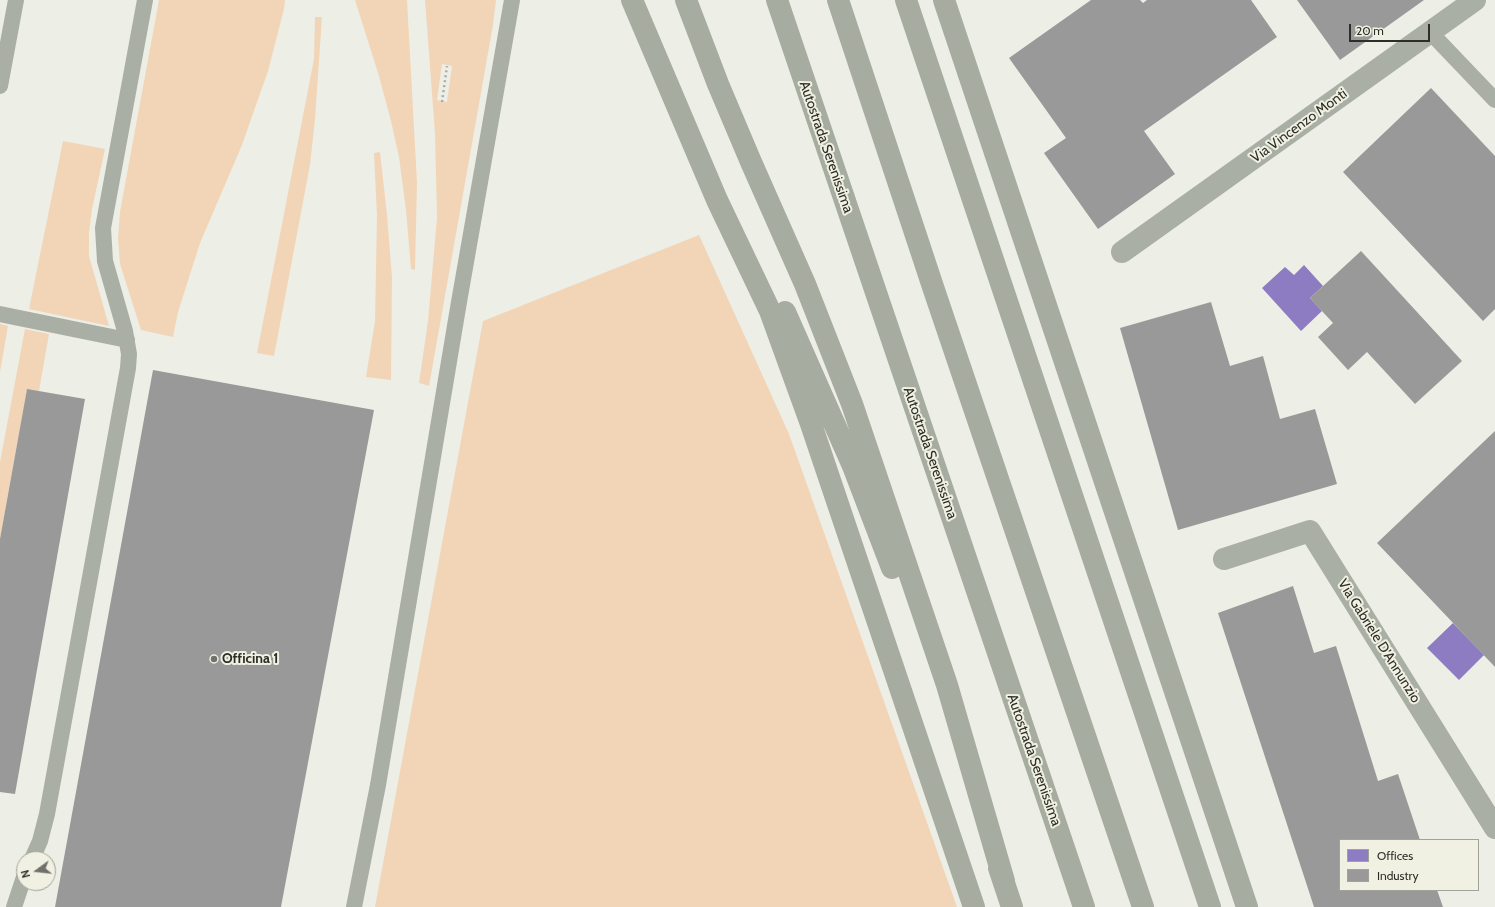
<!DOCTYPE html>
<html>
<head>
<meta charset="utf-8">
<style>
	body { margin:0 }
	#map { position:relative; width:1495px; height:907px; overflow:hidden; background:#edeee6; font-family:Cabin,sans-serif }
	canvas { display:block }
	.legend { position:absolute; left:1339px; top:839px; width:140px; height:52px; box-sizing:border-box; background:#f0f1e2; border:1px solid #a2a398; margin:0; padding:5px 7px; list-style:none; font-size:12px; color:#2d2e28 }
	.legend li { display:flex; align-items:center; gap:8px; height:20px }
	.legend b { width:20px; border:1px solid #a2a398 }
	.north { position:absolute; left:16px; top:851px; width:40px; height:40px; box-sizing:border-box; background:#f0f1e2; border:1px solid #a2a398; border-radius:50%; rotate:255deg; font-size:11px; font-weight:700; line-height:16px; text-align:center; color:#2d2e28 }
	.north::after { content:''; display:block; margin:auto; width:14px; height:18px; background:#70716a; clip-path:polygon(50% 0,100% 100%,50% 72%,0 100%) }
	.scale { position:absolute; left:1349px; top:24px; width:81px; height:18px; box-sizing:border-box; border:2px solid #2d2e28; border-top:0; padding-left:5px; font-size:12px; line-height:14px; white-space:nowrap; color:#2d2e28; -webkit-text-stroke:3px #f0f1e2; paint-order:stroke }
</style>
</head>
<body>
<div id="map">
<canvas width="1495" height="907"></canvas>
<ul class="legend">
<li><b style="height:11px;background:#8e7cc3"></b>Offices</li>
<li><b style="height:11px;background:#999"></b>Industry</li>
</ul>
<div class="north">N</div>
<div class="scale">20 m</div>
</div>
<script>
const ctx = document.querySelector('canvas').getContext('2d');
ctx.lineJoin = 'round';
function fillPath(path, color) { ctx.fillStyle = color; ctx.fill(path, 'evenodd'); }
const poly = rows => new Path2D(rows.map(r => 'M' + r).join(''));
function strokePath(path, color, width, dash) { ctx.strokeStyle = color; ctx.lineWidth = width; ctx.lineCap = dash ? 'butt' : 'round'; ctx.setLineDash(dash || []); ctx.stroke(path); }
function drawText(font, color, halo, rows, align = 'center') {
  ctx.font = font + ' Cabin,sans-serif'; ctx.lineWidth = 4; ctx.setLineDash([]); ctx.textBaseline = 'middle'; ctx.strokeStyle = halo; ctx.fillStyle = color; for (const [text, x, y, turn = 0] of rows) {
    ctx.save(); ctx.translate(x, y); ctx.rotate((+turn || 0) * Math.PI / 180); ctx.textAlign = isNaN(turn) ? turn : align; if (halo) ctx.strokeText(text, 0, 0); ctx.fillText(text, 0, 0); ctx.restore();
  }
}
fillPath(poly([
	[159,0,285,0,284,9,268,71,242,145,200,243,178,312,173,337,141,330,120,264,118,238,120,212],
	[355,0,407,0,417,183,415,270,411,269,406,210,399,157,391,121,379,76],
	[425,0,496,0,493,25,429,386,419,383,428,321,437,218,435,133],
	[442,64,452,66,447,102,437,100],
	[315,17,322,17,315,119,310,165,274,356,257,353,314,59],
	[63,141,105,149,92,209,89,233,89,256,109,326,29,309],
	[380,152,387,215,392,277,391,380,366,377,375,321,377,216,374,153],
	[699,235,789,434,957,907,375,907,483,321],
	[0,324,8,326,0,372],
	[25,329,49,334,39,391,27,390,0,539,0,462]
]), '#f2d5b7');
fillPath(poly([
	[1304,265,1323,286,1310,298,1322,311,1301,331,1262,288,1285,267,1294,275],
	[1453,623,1484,655,1459,680,1427,648]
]), '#8e7cc3');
fillPath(poly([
	[1091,0,1140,0,1143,3,1147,0,1251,0,1277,37,1144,131,1175,174,1098,229,1044,153,1066,138,1009,58],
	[1297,0,1424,0,1340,60],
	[1431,88,1495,156,1495,309,1483,321,1343,172],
	[1361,251,1462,361,1415,404,1367,352,1348,370,1318,337,1333,323,1310,298],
	[1211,302,1230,366,1263,356,1280,419,1315,409,1337,484,1178,530,1120,328],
	[153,370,374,410,281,907,55,907],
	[27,389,85,399,15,794,0,792,0,539],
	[1495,431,1495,667,1377,543],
	[1293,586,1314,653,1336,646,1378,781,1398,774,1420,840,1340,840,1340,890,1437,890,1443,907,1314,907,1218,613]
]), '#999');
strokePath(poly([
	[442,102,447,66]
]), '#a8ada5', 2.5, [2, 3]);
strokePath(poly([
	[1430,32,1495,100],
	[0,86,16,0],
	[0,314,127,340],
	[32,859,40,841,47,814,128,368,129,354,125,331,105,261,103,228,145,0],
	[14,907,24,877],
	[354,907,378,785,459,302,512,0]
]), '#a9afa5', 16);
strokePath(poly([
	[1122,252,1475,0],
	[1224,559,1310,531,1495,828]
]), '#a9afa5', 22);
strokePath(poly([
	[632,0,717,200,770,311,811,424,974,907],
	[686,0,718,84,751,162,805,284,852,404,947,685,1004,881],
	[777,0,1084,907],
	[838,0,934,290,1143,907],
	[906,0,1210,907],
	[944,0,1247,907],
	[785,312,853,466,892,568],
	[999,868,1012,907]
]), '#a6aca0', 22);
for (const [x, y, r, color] of [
	[214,659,4,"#70716a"]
]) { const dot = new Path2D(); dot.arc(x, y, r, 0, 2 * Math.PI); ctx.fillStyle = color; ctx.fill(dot); strokePath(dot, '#f0f1e2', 1.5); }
drawText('14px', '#2d2e28', '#f0f1e2', [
	["Via Vincenzo Monti",1299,126,-36],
	["Autostrada Serenissima",826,147,71],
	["Autostrada Serenissima",930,453,71],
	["Via Gabriele D'Annunzio",1379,641,58],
	["Autostrada Serenissima",1034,760,71]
]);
drawText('bold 14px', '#2d2e28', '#f0f1e2', [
	["Officina 1",222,659]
], 'left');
</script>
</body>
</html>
